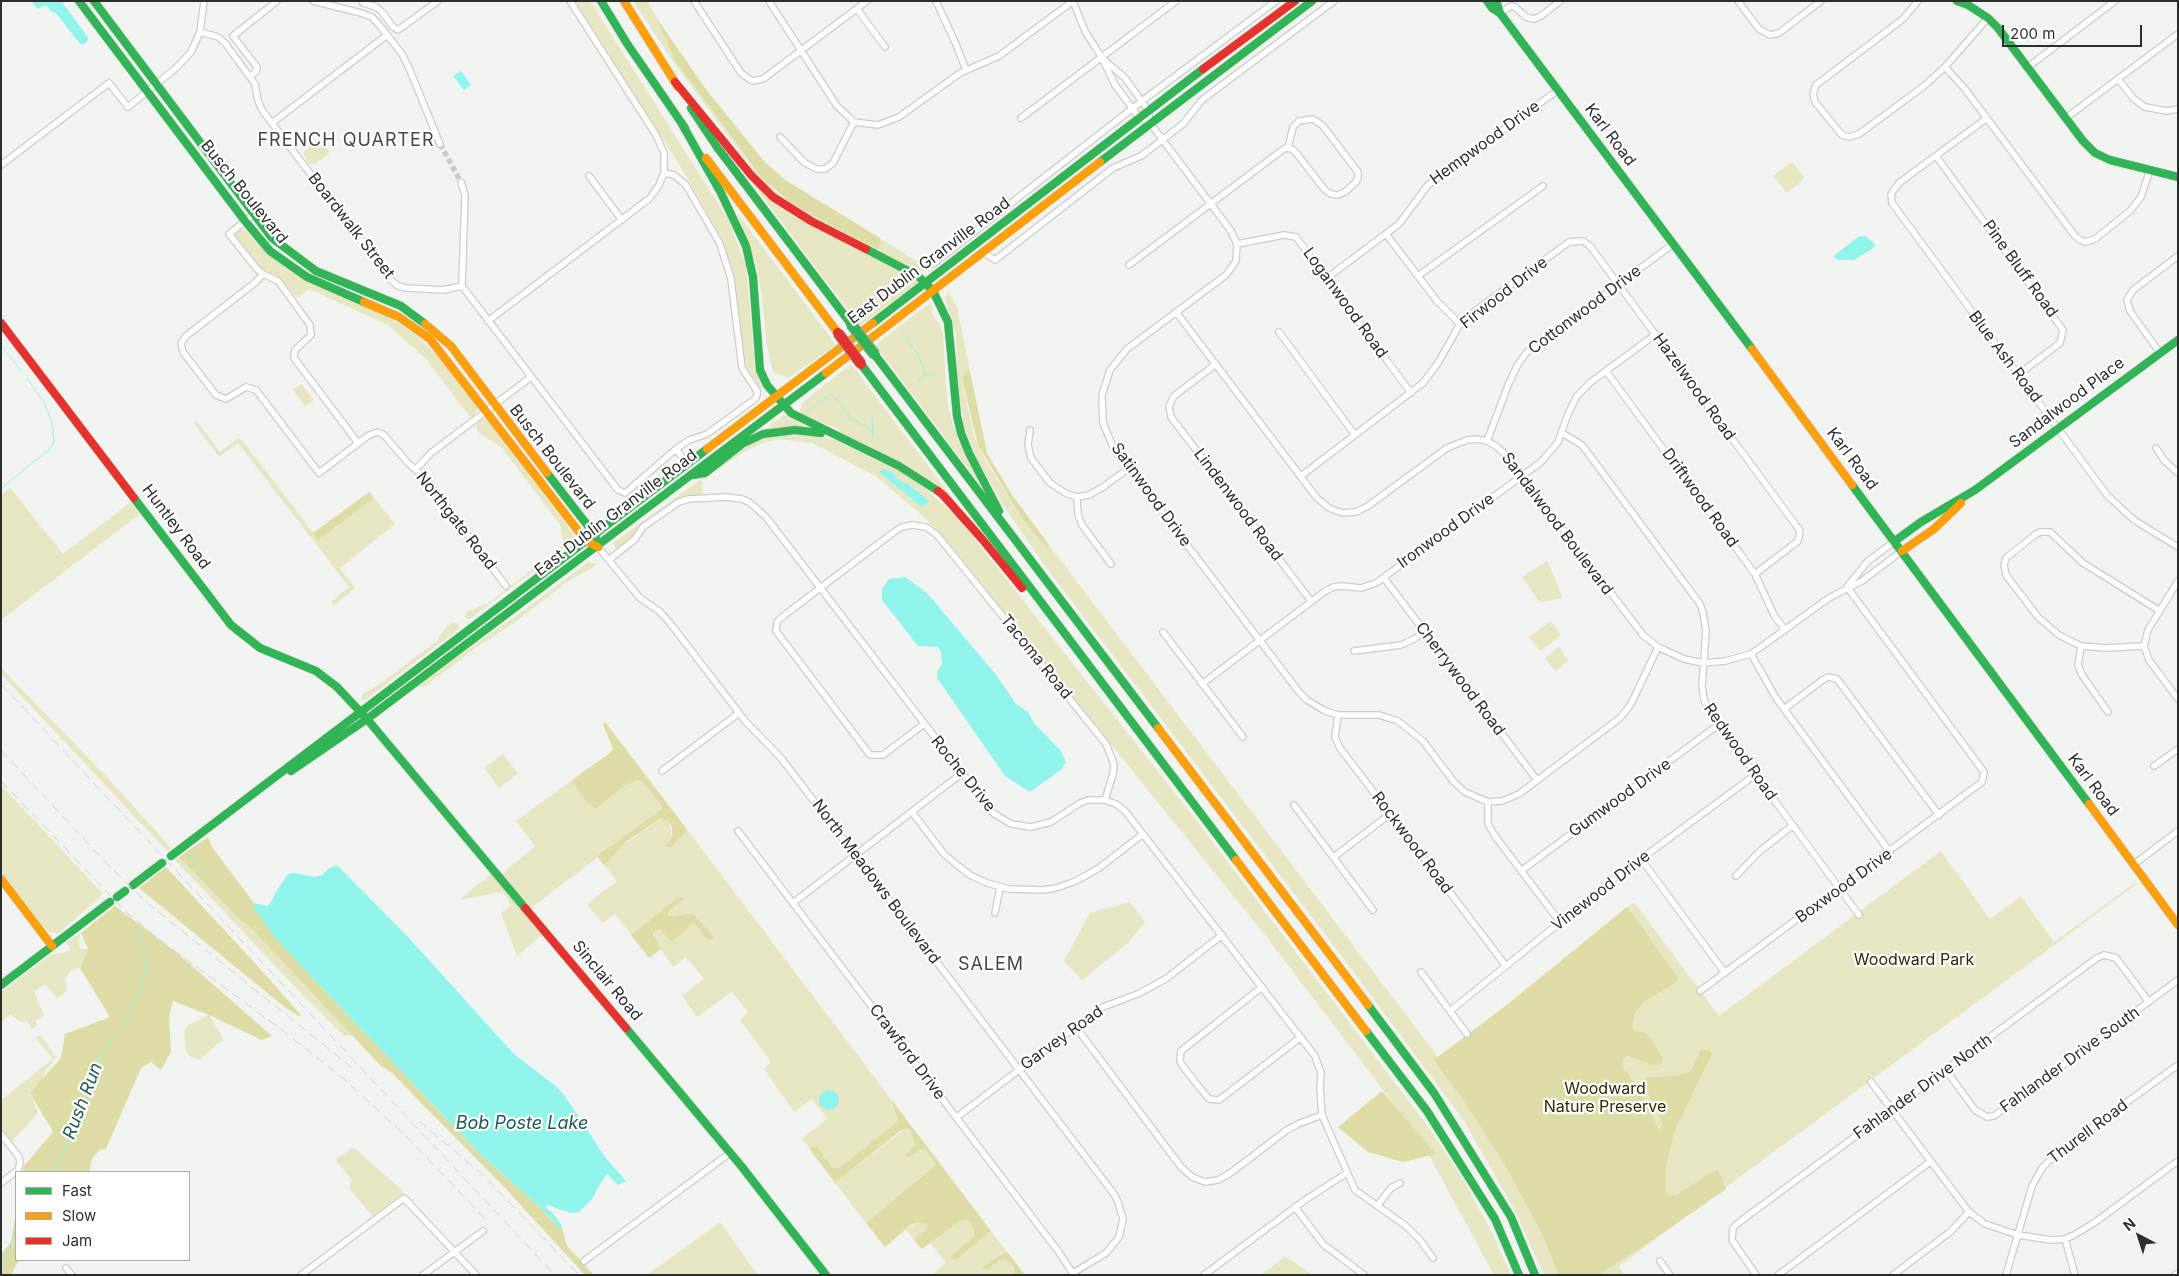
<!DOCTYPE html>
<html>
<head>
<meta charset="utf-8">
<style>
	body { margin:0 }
	#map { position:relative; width:2179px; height:1276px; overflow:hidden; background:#f0f3f0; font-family:Inter,sans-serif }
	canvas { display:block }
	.frame { position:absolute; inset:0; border:2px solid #2c2e2c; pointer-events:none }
	.legend { position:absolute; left:15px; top:1171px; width:175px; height:90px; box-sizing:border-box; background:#fff; border:1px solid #ababab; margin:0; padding:6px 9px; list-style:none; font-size:15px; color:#2c2e2c }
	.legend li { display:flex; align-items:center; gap:10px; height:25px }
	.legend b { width:25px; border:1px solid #ababab }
	.north { position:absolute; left:2114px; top:1211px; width:50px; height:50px; -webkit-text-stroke:4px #fff; paint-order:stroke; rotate:320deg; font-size:14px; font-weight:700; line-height:20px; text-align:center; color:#2c2e2c }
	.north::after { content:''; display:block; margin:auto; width:18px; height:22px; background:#2c2e2c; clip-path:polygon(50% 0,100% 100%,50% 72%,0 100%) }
	.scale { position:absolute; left:2002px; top:25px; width:140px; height:22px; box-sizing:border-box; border:2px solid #2c2e2c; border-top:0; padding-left:6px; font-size:15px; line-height:18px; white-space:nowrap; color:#2c2e2c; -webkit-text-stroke:4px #fff; paint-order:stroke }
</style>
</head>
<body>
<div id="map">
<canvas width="2179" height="1276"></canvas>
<div class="frame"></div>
<ul class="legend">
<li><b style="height:6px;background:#30b455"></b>Fast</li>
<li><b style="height:6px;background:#ff9f0a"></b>Slow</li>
<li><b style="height:6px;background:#e5322d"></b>Jam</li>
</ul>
<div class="north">N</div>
<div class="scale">200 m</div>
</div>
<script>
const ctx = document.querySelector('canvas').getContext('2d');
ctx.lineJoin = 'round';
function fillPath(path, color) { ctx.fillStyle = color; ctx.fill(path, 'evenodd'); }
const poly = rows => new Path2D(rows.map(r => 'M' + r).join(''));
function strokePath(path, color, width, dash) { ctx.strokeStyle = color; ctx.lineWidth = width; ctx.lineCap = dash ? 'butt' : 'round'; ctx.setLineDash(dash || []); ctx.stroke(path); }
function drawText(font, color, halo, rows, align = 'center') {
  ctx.font = font + ' Inter,sans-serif'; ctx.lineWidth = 4.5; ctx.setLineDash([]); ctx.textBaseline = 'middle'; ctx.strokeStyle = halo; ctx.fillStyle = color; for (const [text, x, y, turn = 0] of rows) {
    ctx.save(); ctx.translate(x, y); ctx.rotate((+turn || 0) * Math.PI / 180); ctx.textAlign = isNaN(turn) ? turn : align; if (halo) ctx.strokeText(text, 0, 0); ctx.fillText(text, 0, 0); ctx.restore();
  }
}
fillPath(poly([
	[575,1,590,1,729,221,746,265,755,366,763,392,745,364,735,279,723,241,687,177],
	[633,1,647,1,656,17,674,59,751,165,775,191,792,204,863,242,877,248,881,241,880,238,930,270,918,271,812,217,779,196,761,180,674,63],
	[320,139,330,153,313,165,312,163,310,165,303,153],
	[1792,162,1805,178,1787,193,1773,176],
	[752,183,917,281,917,284,860,326],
	[737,213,836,345,788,378,773,372,767,346,762,297,756,263],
	[239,230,246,231,265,252,299,277,388,317,416,335,439,357,474,402,477,409,474,416,470,417,425,358,388,325,309,289,297,298,276,275,263,270,259,266,236,236,236,233],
	[948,291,957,307,970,371,967,371,962,379,974,436,985,460,1021,517,1046,548,1048,549,1049,545,1438,1057,1508,1004,1634,902,1719,1016,1941,851,1990,919,2021,896,2054,942,2136,882,2137,884,1619,1266,1624,1275,1544,1275,1513,1207,1464,1121,1359,979,1045,566,1003,505,977,459,964,427,957,378,956,334,945,299],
	[930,303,933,308,932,314,939,324,943,334,947,401,954,429,982,487,875,345],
	[851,364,960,508,846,437,837,428,808,418,800,412,802,404,813,394],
	[301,384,314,400,305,406,293,390],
	[784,415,804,425,803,426,764,430],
	[480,419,487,419,489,422,572,532,574,537,572,540,574,541,468,620,465,616,467,612,490,602,559,549,563,540,560,525,502,448,478,432,476,425],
	[196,420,220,452,238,438,242,440,318,539,374,498,395,524,340,568,355,588,334,606,331,602,349,587,238,443,219,457,194,423],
	[779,434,821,436,836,441,897,470,920,484,958,518,1186,807,1429,1128,1464,1181,1491,1231,1511,1275,1494,1275,1419,1137,1265,935,950,545,923,516,876,476,812,443,779,439,760,444,747,450,702,480,703,495,683,497,677,500,617,550,613,543,743,449,755,442],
	[10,488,63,554,135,499,145,510,1,620,1,495],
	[1547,561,1558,585,1562,598,1544,602,1539,601,1522,577],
	[588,562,598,564,567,582,514,623,478,646,424,687,421,687,420,685,475,644,523,611],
	[1551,621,1561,635,1540,651,1529,637],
	[453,622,459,624,459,629,365,700,362,700,362,694,380,684,430,646,437,641,446,627],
	[1559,647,1569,661,1555,671,1545,658],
	[1,668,106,776,171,848,167,851,1,674],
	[503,754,518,773,499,788,484,768],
	[572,780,572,782,586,801,595,809,623,787,638,780,642,780,662,806,662,809,532,907,528,917,542,935,517,956,501,913,511,905,503,892,459,900,491,874,502,874,535,846,516,821],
	[1,785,103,894,59,933,50,932,42,926,1,871],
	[661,818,670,822,672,839,686,832,686,828,894,1103,891,1105,897,1113,899,1119,896,1123,839,1168,834,1168,829,1163,817,1146,809,1148,802,1139,827,1119,812,1099,794,1112,764,1069,771,1062,740,1020,748,1012,732,992,697,1017,682,996,704,979,686,957,673,967,654,939,654,932,662,931,670,940,693,922,713,938,694,914,690,913,673,918,668,915,668,912,684,899,683,897,680,896,631,935,615,914,602,923,587,904,617,881,604,865,615,851],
	[179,857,242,922,250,927,353,1035,345,1036,340,1032,301,993,175,860],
	[1130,902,1145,922,1129,942,1082,980,1064,961,1090,913],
	[81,933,78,942,81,949,88,949,80,968,70,971,65,979,67,991,57,998,45,984,34,992,44,1015,35,1021,38,1025,32,1029,27,1021,21,1022,10,1014,1,1022,1,992,50,955,70,951,70,947,65,943],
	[209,1015,222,1036,223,1040,199,1060,191,1057,186,1051,184,1031,188,1025],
	[41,1035,56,1058,46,1070,43,1080,30,1093,38,1113,12,1141,1,1127,1,1100,53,1059,35,1037],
	[905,1129,912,1133,915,1145,905,1153,909,1157,924,1148,936,1163,866,1223,835,1183],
	[353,1147,404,1192,373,1217,349,1188,352,1180,335,1160],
	[968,1220,971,1223,975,1236,952,1260,991,1231,1008,1253,1004,1253,987,1269,1004,1258,1007,1258,1014,1267,1014,1272,1012,1275,932,1275,946,1263,930,1243,960,1221],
	[720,1222,758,1275,647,1275],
	[917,1222,926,1224,928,1228,914,1240,906,1230],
	[1285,1256,1313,1275,1261,1275]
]), '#e6e6c2');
fillPath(poly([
	[656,17,705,88,763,160,785,180,880,238,881,244,877,248,863,242,792,204,761,177,674,59],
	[967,371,970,371,987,453,1012,495,1049,545,1047,549,1021,517,978,445,962,378],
	[369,492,374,498,318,540,313,533],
	[605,722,686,828,686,832,671,847,667,847,666,844,672,839,672,828,670,822,661,818,627,841,604,865,597,856,662,809,662,806,642,781,638,780,623,787,595,809,586,801,572,782,572,780,610,753,613,749,603,724],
	[208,837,212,847,254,903,253,906,306,971,479,1153,541,1208,554,1223,562,1228,567,1246,594,1275,585,1275,505,1188,392,1073,381,1066,250,927,242,922,180,858,179,857],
	[166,867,253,961,301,1015,299,1016,287,1009,139,888],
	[680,896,683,897,684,899,668,912,668,915,673,917,690,913,694,914,714,938,708,940,693,922,689,927,673,940,670,940,660,930,654,932,653,935,661,949,649,958,631,935],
	[115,906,176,952,272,1036,262,1040,209,1015,173,1001,169,1016,171,1052,161,1070,151,1062,141,1068,106,1149,99,1150,92,1159,89,1172,23,1172,24,1166,53,1132,30,1093,61,1058,65,1034,110,1017,80,968,88,949,81,933],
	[1627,907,1678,978,1674,984,1643,1002,1634,1014,1632,1027,1635,1031,1646,1033,1655,1044,1663,1059,1660,1065,1655,1066,1629,1056,1625,1057,1621,1064,1643,1096,1659,1130,1663,1124,1642,1081,1645,1078,1679,1075,1691,1071,1701,1050,1709,1050,1712,1054,1676,1128,1666,1165,1666,1191,1668,1194,1675,1196,1712,1172,1718,1170,1726,1189,1657,1237,1598,1275,1559,1275,1542,1234,1504,1163,1464,1101,1434,1060,1508,1004],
	[1382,1091,1436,1154,1403,1162,1368,1152,1338,1127],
	[892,1103,894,1103,991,1231,955,1260,951,1258,952,1255,975,1236,971,1223,968,1220,960,1221,922,1249,914,1240,928,1228,926,1224,917,1222,912,1224,885,1247,866,1223,936,1164,924,1148,909,1157,906,1156,905,1154,915,1145,910,1130,905,1129,900,1131,835,1183,809,1148,817,1146,829,1163,834,1168,839,1168,896,1123,898,1119],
	[16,1212,16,1260,19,1260,11,1275,1,1275,1,1255,11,1242],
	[1004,1253,1008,1253,1025,1275,1012,1275,1014,1272,1014,1267,1004,1258,987,1269,983,1269,984,1266]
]), '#dddca4');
fillPath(poly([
	[31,1,61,1,88,37,87,42,82,45,80,44,56,13,52,12,46,5,38,9],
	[461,71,471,85,464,90,453,76],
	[1865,236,1873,242,1875,246,1872,249,1854,260,1839,260,1834,257,1835,255,1858,237],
	[884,469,892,472,898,480,908,484,929,501,922,507,879,472],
	[905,577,927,593,997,676,1016,704,1028,712,1034,723,1061,751,1066,762,1062,769,1030,792,1005,776,937,678,937,671,942,665,941,652,938,647,918,646,882,600,882,589,889,579],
	[337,865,408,937,514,1054,557,1087,565,1096,605,1157,626,1181,618,1185,607,1174,597,1189,593,1198,579,1212,571,1213,547,1205,546,1208,552,1212,562,1226,561,1229,559,1228,541,1208,479,1153,306,971,272,934,253,906,254,903,267,906,270,904,276,892,288,874,294,873,314,877,322,875,328,869],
	'819 1100a10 10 0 1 1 20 0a10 10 0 1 1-20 0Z'
]), '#91f4ec');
strokePath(poly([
	[903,334,918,355,924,369,924,375,918,382],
	[1,345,21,371],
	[925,375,937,375],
	[806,412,832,394,851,418,873,431],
	[872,415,873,438],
	[1,491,5,485,51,448,54,441,52,423,45,404,27,378],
	[188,853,209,875],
	[123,1024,140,988,147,961,137,930],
	[53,1172,79,1120,89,1085,101,1055,115,1031],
	[1,1272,16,1230]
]), '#91f4ec', 1);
strokePath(poly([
	[440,144,461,182]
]), '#c9ccc9', 5.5, [5.5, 3]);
const street = poly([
	[313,1,361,13,372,17,380,26,402,54,409,68,440,144],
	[694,1,741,73,752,81,763,79,867,1],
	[769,1,837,106,854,122],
	[936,1,955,42,966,70],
	[1073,1,1085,31,1102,58,1115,85,1139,117,1150,123],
	[1738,1,1759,29,1770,35,1779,33,1821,1],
	[1918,1,1903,19,1816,85,1813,94,1815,102,1842,135,1849,137,1859,134,1924,86,1945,67,1988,18],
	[363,3,376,7,382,12,393,27,398,30,438,1],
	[857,9,885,47],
	[1500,13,1511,6,1515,7,1526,17,1534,19,1541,16,1560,1],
	[200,32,218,37,225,43,255,84,258,101,262,110,391,280,398,286,407,288,443,290,462,286],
	[1102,58,1125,78,1148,110,1150,123,1231,231,1237,244,1236,261,1226,275,1127,349,1110,370,1102,395,1103,423,1114,449,1299,692,1307,700,1325,711,1338,715,1379,715,1398,721,1423,741,1454,782,1465,792,1488,802,1502,801,1519,794,1620,718,1631,704,1658,647],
	[1945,67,1965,89,2075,236,2080,240,2085,242,2095,239,2130,211,2141,197,2150,170],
	[2028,67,2115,1],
	[250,76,256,72,257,67,233,36,277,1],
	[2118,79,2134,99,2145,107,2167,111,2178,109],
	[1021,118,1176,1],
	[1987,118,1899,183,1891,194,1892,203,2107,495,2134,520,2178,547],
	[2066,118,2178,34],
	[854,122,878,125,899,117,960,73,999,56,1073,1],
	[272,123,387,35],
	[780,137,805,163,817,169,825,169,833,163,854,122],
	[1936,156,2063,330,2060,343,2018,375],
	[1,165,109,83,128,107,133,103,176,68,191,52,200,32,204,1],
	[589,176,622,220],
	[461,182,465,195,462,286,618,490,625,493,676,449,689,440,707,434,755,399,757,395,757,391,742,368,731,279,720,244,686,185,674,175,664,173],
	[253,215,229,234,257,269,263,274,278,281,310,325,311,335,295,350,294,358,358,443],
	[1386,234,1437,301,1460,324],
	[1237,244,1284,235,1296,237,1411,393],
	[984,253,995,260,1113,168,1141,156,1183,124,1202,100,1334,1],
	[933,264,1142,101,1276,1],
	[1129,265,1285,148,1292,149,1297,154,1325,190,1331,194,1338,195,1345,192,1356,182,1358,178,1358,172,1323,126,1313,119,1299,121,1293,127,1288,148],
	[263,274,256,282,186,336,181,343,183,352,216,395,226,399,246,387,256,390,319,473,369,435,378,432,384,435,408,463,426,479,506,586],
	[1418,276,1543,186],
	[1327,278,1399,224,1428,185,1558,90],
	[1176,312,1317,498,1329,508,1343,513,1356,512,1368,506,1447,448,1467,440,1477,439,1487,441,1496,446,1505,454,1643,635,1658,647,1684,659,1703,663,1725,661,1751,654,1829,598,1862,581,1902,551],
	[488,321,650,198,659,185,664,173,664,153,656,135,570,1],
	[1279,332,1355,435],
	[2160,353,2130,311,2127,300,2133,290,2178,256],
	[1216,364,1174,396,1169,406,1171,417,1311,601],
	[1606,371,1755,574,1774,615,1785,630],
	[1030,430,1028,445,1031,458,1050,483,1067,494,1077,497,1089,495,1103,487,1129,468],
	[1562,433,1582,445,1700,604,1703,613,1706,631,1702,686,1704,700,1710,713,1859,915],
	[1487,441,1509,383,1517,366,1526,353,1673,244],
	[2156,448,2164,460,2178,473],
	[676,449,687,464],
	[416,469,431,453,531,377],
	[1301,476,1423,383,1438,363,1460,324,1475,311,1569,242,1583,241,1590,246,1798,528,1800,531,1798,541,1755,574],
	[1077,497,1078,515,1082,525,1111,564],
	[598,547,640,598,659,611,670,623,746,722,781,758,1114,1194,1118,1202,1123,1219,1119,1237,1106,1253,1073,1273],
	[610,559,634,540,643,527,679,502,689,499,726,497,742,499,749,502,766,517,993,813,1011,824,1031,827,1051,822,1080,803,1088,800,1105,800,1116,804,1125,811,1315,1056,1321,1073,1320,1089,1322,1115,1355,1190,1406,1226,1420,1240,1433,1258],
	[1384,578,1537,780],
	[2178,581,2148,630,2144,646,2149,660,2178,699],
	[1847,587,1867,562,1895,541],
	[1163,632,1243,737],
	[2081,646,2078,665,2082,675,2108,712],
	[2144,646,2106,648,2081,646,2059,635,2038,617,2006,575,2004,565,2006,558,2036,534,2041,532,2050,532,2083,563,2160,611],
	[1354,651,1401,645,1416,638,1424,631],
	[1751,654,1776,698,1890,852],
	[1202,684,1324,592,1333,587,1343,586,1361,588,1376,583,1541,462,1558,442,1568,414,1577,396,1591,382,1656,334],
	[1784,709,1824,679,1828,677,1837,679,1939,815],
	[1338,715,1335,737,1340,748,1506,966],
	[924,724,883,755,870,755,776,631,777,622,782,617,894,532,902,527,912,525,926,527,937,535,1106,744,1114,764,1113,774,1105,800],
	[2154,766,2178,749],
	[662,771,739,713],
	[1488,802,1488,824,1495,836,1560,922],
	[1294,805,1373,910],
	[912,812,944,854,957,865,970,875,987,883,1009,889,1043,890,1056,888,1076,881,1099,868,1143,834],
	[738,831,1058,1251,1074,1275],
	[1334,857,1390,814],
	[1641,859,1725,973],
	[2133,865,2178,831],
	[1521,871,1718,725],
	[1736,876,1760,851,1792,826],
	[793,903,961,774],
	[995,913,1000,887],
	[1421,972,1467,1034],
	[1262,987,1181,1051,1180,1061,1182,1065,1195,1082,1209,1099,1219,1100,1301,1037],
	[1700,991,1982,782,1984,772,1981,768,1847,587],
	[1450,1011,1615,878,1755,775],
	[1075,1026,1181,1167,1192,1177,1205,1182,1218,1180,1229,1174,1287,1130,1298,1124,1322,1115],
	[1946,1070,1975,1110,1987,1117,1994,1116,2178,980],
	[1871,1082,1969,1212,1985,1224,2018,1235,2051,1240,2065,1239,2074,1235,2094,1223,2178,1161],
	[957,1117,1086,1019,1103,1007,1140,993,1167,978,1222,935],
	[1,1134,19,1157,20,1163,18,1170,1,1183],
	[1377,1206,1391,1188,1400,1183],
	[1295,1207,1323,1244,1364,1275],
	[2065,1239,2075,1275],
	[584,1261,730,1153],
	[1660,1261,1670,1275],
	[66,1268,72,1275],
	[301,1275,404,1198,476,1275],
	[423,1275,483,1231],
	[1204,1275,1305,1200,1347,1173],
	[1756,1275,1732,1240,1733,1228,1738,1223,2097,958,2104,955,2116,958,2149,1002],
	[1778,1275,1930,1162],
	[1893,1275,1950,1232,1969,1212],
	[2006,1275,2032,1186,2042,1168,2057,1153,2178,1065],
	[2175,1275,2178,1273]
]);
const fast = poly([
	[79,1,245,221,270,251,307,277,364,302],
	[94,1,272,238,316,271,401,306,425,324],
	[601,1,628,45,685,128],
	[1487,1,1492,8,1500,13,1752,349],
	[1496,1,1500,13],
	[1957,1,1968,5,1988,18,1998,28,2083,141,2095,153,2110,160,2178,177],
	[691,108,717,147,851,324],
	[682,124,721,193,746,246,753,277,760,370,767,385,791,413,899,466,938,491],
	[1100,162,1312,1],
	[866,249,918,276,933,291,948,322,957,416,961,433,969,453,999,511],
	[873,323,1203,69],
	[875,355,1158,728],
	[861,364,1236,860],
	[547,473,595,535,598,547],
	[693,475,705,473,742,444,763,434,795,430,821,433],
	[1852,485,2089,804],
	[134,498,231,625,260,648,316,671,337,687,367,719,525,908],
	[1895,541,1921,522,1975,490,2178,340],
	[291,771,367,719,826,373],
	[171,856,707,449],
	[133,885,162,863],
	[117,897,125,891],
	[1,985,110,902],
	[1368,1005,1434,1093,1511,1217,1535,1275],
	[626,1028,742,1167,826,1275],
	[1366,1031,1427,1111,1495,1219,1519,1275]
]);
const slow = poly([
	[624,1,678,87],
	[706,158,838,333],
	[364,302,399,317,430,339,586,541,598,547],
	[425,324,451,346,547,473],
	[1752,349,1852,485],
	[826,373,1100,162],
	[707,449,873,323],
	[1902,551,1934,529,1961,503],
	[1158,728,1368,1005],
	[2089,804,2178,925],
	[1236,860,1366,1031],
	[1,879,52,946]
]);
const jam = poly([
	[1203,69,1295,1],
	[675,82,751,175,773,197,811,221,866,249],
	[1,323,134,498],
	[938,491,943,495,982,539,1022,588],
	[525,908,626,1028]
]);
strokePath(street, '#cbcdcb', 8);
strokePath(fast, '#cbcdcb', 9);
strokePath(slow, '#cbcdcb', 9);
strokePath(jam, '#cbcdcb', 9);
strokePath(street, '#fdfdfd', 5.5);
strokePath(fast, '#30b455', 8);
strokePath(slow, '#ff9f0a', 8);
strokePath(jam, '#e5322d', 8);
strokePath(poly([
	[1,684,555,1275],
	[1,750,109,866,151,906,356,1071],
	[1,781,126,912,156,937,286,1033,344,1079,408,1138,486,1220],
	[419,1121,483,1175,579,1275]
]), '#d0d1d0', 1, [10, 5]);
const fastBridge = poly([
	[851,324,875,355]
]);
const jamBridge = poly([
	[838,333,861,364]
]);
strokePath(fastBridge, '#92a8a0', 12, []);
strokePath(jamBridge, '#92a8a0', 12, []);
strokePath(fastBridge, '#30b455', 10);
strokePath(jamBridge, '#e5322d', 10);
drawText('16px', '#2c2e2c', '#fff', [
	["Karl Road",1610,135,53],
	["Hempwood Drive",1485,143,-36],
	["Busch Boulevard",244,192,51],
	["Boardwalk Street",351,226,52],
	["East Dublin Granville Road",929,261,-37],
	["Pine Bluff Road",2020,269,54],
	["Firwood Drive",1504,293,-38],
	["Loganwood Road",1345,303,54],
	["Cottonwood Drive",1585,310,-37],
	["Blue Ash Road",2005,357,53],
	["Hazelwood Road",1694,387,54],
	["Sandalwood Place",2067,403,-37],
	["Busch Boulevard",552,457,52],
	["Karl Road",1852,459,53],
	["Satinwood Drive",1151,495,54],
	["Driftwood Road",1700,498,54],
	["Lindenwood Road",1238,505,53],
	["East Dublin Granville Road",616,513,-37],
	["Northgate Road",456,521,52],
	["Sandalwood Boulevard",1557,524,53],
	["Huntley Road",176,527,53],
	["Ironwood Drive",1446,531,-36],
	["Tacoma Road",1036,657,51],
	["Cherrywood Road",1460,679,53],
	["Redwood Road",1740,752,55],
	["Roche Drive",963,774,51],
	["Karl Road",2093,785,53],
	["Gumwood Drive",1620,798,-36],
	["Rockwood Road",1412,843,53],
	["North Meadows Boulevard",876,882,53],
	["Boxwood Drive",1844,886,-36],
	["Vinewood Drive",1601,891,-38],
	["Sinclair Road",607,981,50],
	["Garvey Road",1062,1038,-36],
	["Crawford Drive",907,1052,53],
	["Fahlander Drive South",2070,1060,-36],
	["Fahlander Drive North",1923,1087,-36],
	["Thurell Road",2088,1132,-37]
]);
drawText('16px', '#2e2c00', '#fff', [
	["Woodward Park",1914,960],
	["Woodward",1605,1089],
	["Nature Preserve",1605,1107]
]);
ctx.letterSpacing = '1px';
drawText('18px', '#444844', '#fff', [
	["FRENCH QUARTER",346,141],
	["SALEM",991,965]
]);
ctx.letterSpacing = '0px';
drawText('italic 18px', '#215c58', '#fff', [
	["Rush Run",83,1101,-69],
	["Bob Poste Lake",522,1124]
]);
</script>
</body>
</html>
